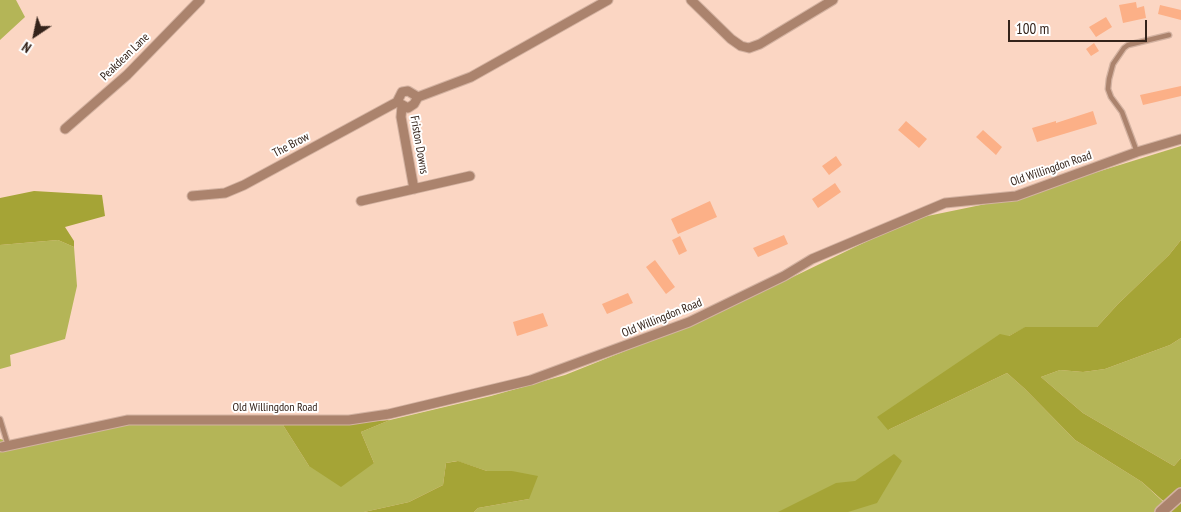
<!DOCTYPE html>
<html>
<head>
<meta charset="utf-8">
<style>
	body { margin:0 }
	#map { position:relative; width:1181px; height:512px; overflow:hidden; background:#fbd6c3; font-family:"PT Sans Narrow",sans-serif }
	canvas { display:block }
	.north { position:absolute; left:10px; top:10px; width:50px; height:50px; -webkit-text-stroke:4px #fff; paint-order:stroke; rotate:214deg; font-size:14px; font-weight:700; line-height:20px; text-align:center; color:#34231a }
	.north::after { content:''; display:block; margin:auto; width:18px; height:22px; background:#34231a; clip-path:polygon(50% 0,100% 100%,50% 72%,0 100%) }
	.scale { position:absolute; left:1008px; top:20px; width:139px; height:22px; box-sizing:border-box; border:2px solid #34231a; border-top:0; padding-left:6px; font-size:15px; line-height:18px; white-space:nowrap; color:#34231a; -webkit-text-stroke:4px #fff; paint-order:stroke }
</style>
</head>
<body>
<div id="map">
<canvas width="1181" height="512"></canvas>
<div class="north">N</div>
<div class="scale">100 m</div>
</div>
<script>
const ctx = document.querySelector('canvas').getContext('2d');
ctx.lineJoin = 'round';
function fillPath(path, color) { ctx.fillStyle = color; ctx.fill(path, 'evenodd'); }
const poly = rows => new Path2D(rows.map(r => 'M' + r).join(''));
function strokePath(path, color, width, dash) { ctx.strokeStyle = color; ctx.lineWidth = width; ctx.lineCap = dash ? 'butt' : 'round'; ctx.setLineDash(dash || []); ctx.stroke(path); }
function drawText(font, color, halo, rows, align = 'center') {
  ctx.font = font + ' "PT Sans Narrow",sans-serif'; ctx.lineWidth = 4; ctx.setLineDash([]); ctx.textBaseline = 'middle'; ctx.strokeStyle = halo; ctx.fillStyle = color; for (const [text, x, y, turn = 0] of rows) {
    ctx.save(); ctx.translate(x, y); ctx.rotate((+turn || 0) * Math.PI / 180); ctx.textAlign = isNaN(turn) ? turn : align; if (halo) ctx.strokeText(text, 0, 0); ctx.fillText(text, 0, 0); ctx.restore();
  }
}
fillPath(poly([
	[0,0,16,0,25,17,0,40],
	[1181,146,1181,240,1169,255,1118,304,1097,327,1026,327,1009,336,888,430,1007,373,1025,389,1075,440,1142,482,1171,509,1163,512,474,512,478,508,529,499,512,471,487,471,457,461,446,463,443,485,409,502,364,512,0,512,0,439,23,445,127,425,283,425,309,466,374,463,361,432,390,420,491,396,565,375,710,317,913,219,1010,199],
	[58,240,74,247,77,286,65,339,10,355,11,366,0,369,0,245],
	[1181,338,1181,458,1174,466,1083,413,1041,377,1060,370,1083,372,1105,369,1170,345]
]), '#b4b557');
fillPath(poly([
	[34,191,102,195,105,216,65,227,74,241,74,247,58,240,0,245,0,198],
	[1181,240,1181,338,1170,345,1105,369,1083,372,1060,370,1041,377,1083,413,1174,466,1181,458,1181,512,1165,512,1171,508,1142,482,1075,440,1025,389,1007,373,888,430,877,417,1000,334,1009,336,1025,327,1097,327,1118,304,1169,255],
	[390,420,361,432,374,463,341,487,309,466,283,425,324,425],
	[894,454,902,461,877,503,848,512,778,512,836,483,855,481],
	[458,461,487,471,512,471,538,476,529,499,478,508,474,512,364,512,409,502,443,485,446,463]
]), '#a5a436');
fillPath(poly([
	[1136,2,1137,8,1144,6,1146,18,1123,23,1119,5],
	[1160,5,1181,10,1181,20,1158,14],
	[1106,17,1112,27,1096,37,1089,27],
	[1094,43,1099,51,1091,56,1086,49],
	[1181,86,1181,96,1143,105,1140,95],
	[1093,111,1097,124,1037,142,1032,128,1056,121,1056,123],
	[906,121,927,139,919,148,898,130],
	[983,130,1002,147,996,155,976,137],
	[836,156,842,165,829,175,822,166],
	[835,183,841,192,818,208,812,199],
	[710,201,717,217,678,234,671,219],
	[784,235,788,244,758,257,753,248],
	[680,236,687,251,679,255,672,240],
	[655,260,675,287,666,294,646,267],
	[628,293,633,303,607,314,602,304],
	[543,313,548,326,517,336,513,322]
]), '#fcb087');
const service = poly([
	[1137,152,1122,112,1111,97,1108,89,1109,79,1113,64,1124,48,1128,45,1169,35],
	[0,419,8,445]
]);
const minor = poly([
	[691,0,731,39,741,46,749,48,760,44,833,0],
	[397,102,402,92,408,91,418,97],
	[402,106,401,117,414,189],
	[65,129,127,75,200,0],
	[192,196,225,193,244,185,397,102,408,108,414,104,418,97,471,77,608,0],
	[361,201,470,176],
	[2,447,128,420,349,420,389,414,531,380,689,322,784,276,812,259,945,203,1016,196,1137,152,1181,139]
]);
const tertiary = poly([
	[1161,512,1181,494]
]);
strokePath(service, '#d3b2a1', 7);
strokePath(minor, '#d3b2a1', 11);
strokePath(tertiary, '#d3b2a1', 14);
strokePath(service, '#ab836d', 4.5);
strokePath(minor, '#ab836d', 9);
strokePath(tertiary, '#ab836d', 11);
drawText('12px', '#34231a', '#fff', [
	["Peakdean Lane",125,57,-44],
	["The Brow",291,145,-28],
	["Friston Downs",419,145,80],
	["Old Willingdon Road",1051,169,-19],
	["Old Willingdon Road",662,318,-22],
	["Old Willingdon Road",275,408]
]);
</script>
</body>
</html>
